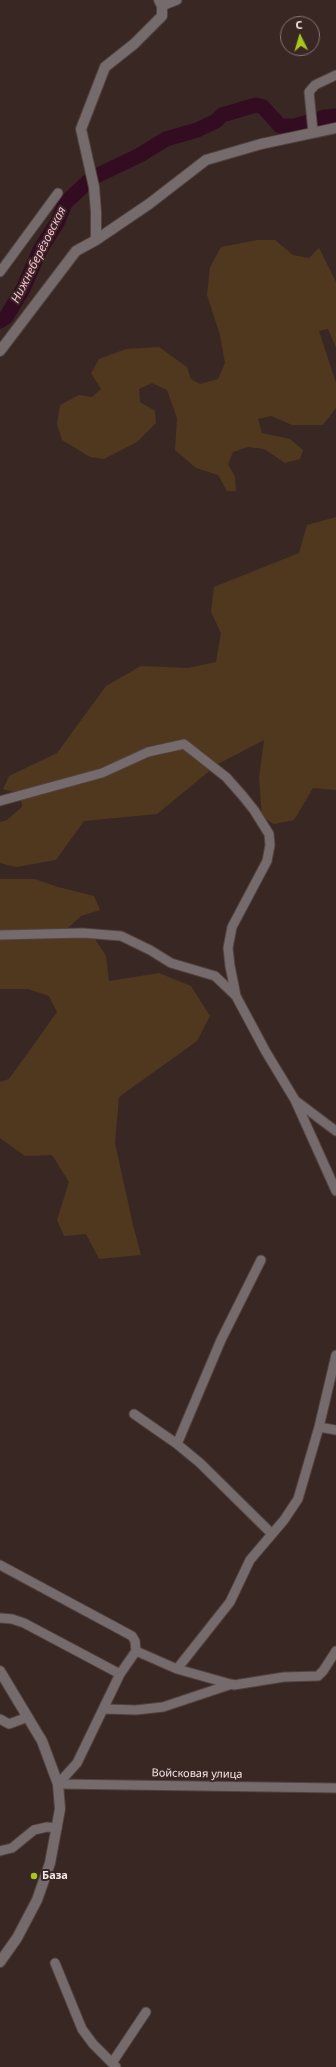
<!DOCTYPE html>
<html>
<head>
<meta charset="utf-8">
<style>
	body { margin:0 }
	#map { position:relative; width:336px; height:2067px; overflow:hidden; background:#392724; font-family:"Noto Sans",sans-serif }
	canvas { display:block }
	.north { position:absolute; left:280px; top:16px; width:40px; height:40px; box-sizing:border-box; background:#392724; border:1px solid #847472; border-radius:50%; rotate:355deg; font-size:11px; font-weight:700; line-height:16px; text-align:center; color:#f5e8e6 }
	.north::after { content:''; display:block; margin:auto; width:14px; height:18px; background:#a8c71d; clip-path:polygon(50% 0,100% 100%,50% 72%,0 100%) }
</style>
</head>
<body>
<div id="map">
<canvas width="336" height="2067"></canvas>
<div class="north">С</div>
</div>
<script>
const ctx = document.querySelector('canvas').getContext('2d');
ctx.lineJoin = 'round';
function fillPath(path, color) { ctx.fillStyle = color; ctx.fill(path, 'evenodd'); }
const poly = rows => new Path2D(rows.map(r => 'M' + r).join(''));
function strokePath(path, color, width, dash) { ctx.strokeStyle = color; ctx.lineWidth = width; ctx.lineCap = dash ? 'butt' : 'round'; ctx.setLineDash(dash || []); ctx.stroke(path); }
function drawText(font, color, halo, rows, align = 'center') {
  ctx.font = font + ' "Noto Sans",sans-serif'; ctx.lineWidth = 4; ctx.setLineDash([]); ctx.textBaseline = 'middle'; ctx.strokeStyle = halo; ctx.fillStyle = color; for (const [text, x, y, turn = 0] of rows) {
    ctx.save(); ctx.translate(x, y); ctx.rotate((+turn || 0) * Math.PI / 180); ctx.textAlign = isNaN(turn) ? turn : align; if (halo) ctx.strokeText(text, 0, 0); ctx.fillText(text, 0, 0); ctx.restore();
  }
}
fillPath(poly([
	[258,240,275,240,293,255,309,258,319,248,336,282,336,347,328,329,319,331,336,383,336,408,323,425,292,425,271,416,258,419,262,433,290,439,303,450,300,459,285,463,264,449,248,447,233,452,228,464,235,477,236,491,227,491,218,475,196,468,175,450,177,418,167,390,152,383,139,389,140,402,155,411,156,423,137,442,104,459,90,457,62,440,57,424,60,405,79,395,92,397,101,389,91,373,99,359,126,349,159,347,187,367,191,379,200,384,218,379,225,363,220,335,207,295,210,267,221,247],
	[336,517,336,790,313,788,294,820,274,824,262,817,259,778,264,740,218,764,157,814,84,821,56,860,16,867,0,863,0,822,7,820,22,807,21,794,3,789,9,776,57,753,106,686,141,666,188,668,216,662,221,633,211,612,214,587,299,553,307,525],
	[0,879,35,879,58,887,94,896,100,910,81,916,57,938,93,936,106,956,109,981,159,973,191,986,210,1016,197,1041,119,1097,115,1143,133,1225,141,1255,99,1259,86,1234,64,1236,57,1220,69,1182,52,1155,25,1156,0,1138,0,1082,9,1079,57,1012,49,996,28,989,0,989]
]), '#50381f');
strokePath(poly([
	[0,321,6,317,23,289,40,250,58,221,65,203,92,178,140,155,166,139,197,130,216,121,222,115,256,105,263,107,280,126,295,126,325,117,336,116]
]), '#340c21', 15);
const minor = poly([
	[162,6,177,0],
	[313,132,309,92,315,85,336,75],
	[0,272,58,193],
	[0,801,102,773,148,752,184,744,226,777,242,795,254,810,269,834,270,845,267,861,232,927,228,948,230,966,236,996],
	[0,935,83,933,121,936,150,950,171,963,215,976,236,996,266,1052,295,1100,336,1191],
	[296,1101,336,1131],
	[134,1414,177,1444,200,1463,272,1534],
	[319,1427,336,1355],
	[177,1444,221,1340,261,1260],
	[0,1565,132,1636,135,1641,136,1651],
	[0,1618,12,1619,24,1623,120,1674],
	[177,1669,230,1602,250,1560,284,1520,298,1499,319,1427,336,1430],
	[105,1709,136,1710,163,1707,232,1684],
	[0,1719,9,1724,28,1717],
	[58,1784,77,1763,120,1674,136,1651,177,1669,234,1685,284,1677,318,1676,323,1671,336,1651],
	[58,1784,336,1788],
	[0,1851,12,1848,34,1830,47,1827,57,1828],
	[55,1963,82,2029,93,2044,116,2067],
	[112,2063,146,2012]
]);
const tertiary = poly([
	[96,240,96,212,94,187,81,129,105,67,134,44,162,16,162,6,159,0],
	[0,351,76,251,96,240,149,204,206,160,261,144,336,128],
	[0,1671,42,1741,58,1784,60,1809,50,1863,37,1900,17,1938,0,1962]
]);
strokePath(minor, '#53423f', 11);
strokePath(tertiary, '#53423f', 12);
strokePath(minor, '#756b6c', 9);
strokePath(tertiary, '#756b6c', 10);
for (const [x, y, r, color] of [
	[34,1876,4,"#a8c71d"]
]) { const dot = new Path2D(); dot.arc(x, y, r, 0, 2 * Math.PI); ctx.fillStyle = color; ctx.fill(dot); strokePath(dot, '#392724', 1.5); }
drawText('11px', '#f5e8e6', '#392724', [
	["Войсковая улица",197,1774,1]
]);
drawText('bold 11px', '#f5e8e6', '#392724', [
	["База",42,1876]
], 'left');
drawText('italic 12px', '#fcbdd9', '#392724', [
	["Нижнеберёзовская",39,255,-63]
]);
</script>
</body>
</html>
